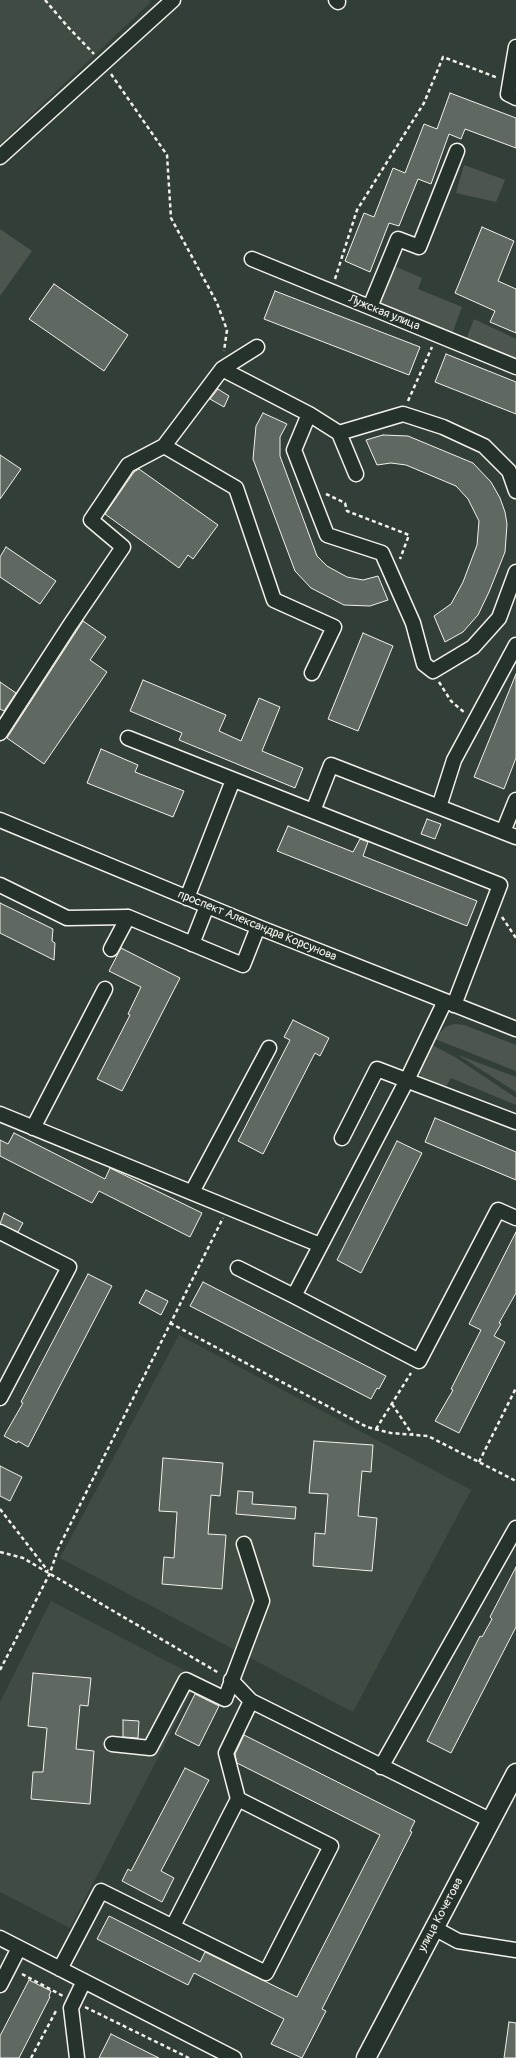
<!DOCTYPE html>
<html>
<head>
<meta charset="utf-8">
<style>
	body { margin:0 }
	canvas { display:block; background:#323e38 }
</style>
</head>
<body>
<canvas width="516" height="2058"></canvas>
<script>
const ctx = document.querySelector('canvas').getContext('2d');
ctx.lineJoin = 'round';
function fillPath(path, color) { ctx.fillStyle = color; ctx.fill(path, 'evenodd'); }
const poly = rows => new Path2D(rows.map(r => 'M' + r).join(''));
function strokePath(path, color, width, dash) { ctx.strokeStyle = color; ctx.lineWidth = width; ctx.lineCap = dash ? 'butt' : 'round'; ctx.setLineDash(dash || []); ctx.stroke(path); }
function drawText(font, color, halo, rows, align = 'center') {
  ctx.font = font + ' Pangolin,sans-serif'; ctx.lineWidth = 3.5; ctx.setLineDash([]); ctx.textBaseline = 'middle'; ctx.strokeStyle = halo; ctx.fillStyle = color; for (const [text, x, y, turn = 0] of rows) {
    ctx.save(); ctx.translate(x, y); ctx.rotate((+turn || 0) * Math.PI / 180); ctx.textAlign = isNaN(turn) ? turn : align; if (halo) ctx.strokeText(text, 0, 0); ctx.fillText(text, 0, 0); ctx.restore();
  }
}
fillPath(poly([
	[0,0,149,0,151,2,0,144],
	[179,1335,471,1490,353,1712,60,1558],
	[51,1601,199,1678,70,1928,0,1892,0,1702]
]), '#404b44');
fillPath(poly([
	[464,165,505,180,496,202,456,193],
	[0,229,32,251,0,296],
	[394,266,422,278,418,289,462,307,452,334,378,303],
	[474,319,516,339,516,361,466,340],
	[454,1024,464,1025,516,1045,516,1071,435,1039,445,1027],
	[432,1045,455,1057,516,1098,516,1105,451,1078,447,1085,442,1086,434,1085,427,1082,421,1076,419,1070],
	[458,1055,516,1077,516,1092]
]), '#4c564f');
const building = poly([
	[450,93,516,118,516,148,465,129,461,139,449,134,431,184,418,179,399,226,389,223,370,272,345,261,364,213,374,217,393,168,405,173,424,124,437,129,450,93],
	[482,227,514,241,498,281,516,289,516,333,490,322,495,311,455,293,482,227],
	[54,284,128,335,104,371,29,319,54,284],
	[275,291,420,347,409,375,264,319,275,291],
	[446,354,516,382,516,414,435,382,446,354],
	[218,389,229,396,224,407,210,399,218,389],
	[263,413,287,424,280,437,280,456,317,556,327,566,347,577,363,580,378,576,388,600,370,606,344,605,311,588,295,571,253,459,256,426,263,413],
	[383,435,408,436,473,463,491,482,500,498,505,512,507,524,505,552,489,592,478,615,463,632,445,642,434,616,451,604,463,582,477,545,479,521,468,499,456,486,406,465,391,463,377,465,366,440,383,435],
	[0,455,21,469,0,499,0,455],
	[139,469,218,525,193,559,188,555,179,568,105,514,134,472,139,469],
	[6,547,56,581,40,604,0,577,0,557,6,547],
	[83,621,106,637,90,660,107,672,44,764,7,738,83,621],
	[363,633,393,646,358,731,328,719,363,633],
	[516,674,516,758,504,789,474,777,516,674],
	[143,680,226,715,219,731,241,741,259,698,280,707,262,751,303,768,295,788,179,740,182,733,130,711,143,680],
	[0,682,16,693,4,711,0,709,0,682],
	[101,749,138,765,135,772,184,791,173,817,87,783,101,749],
	[427,819,441,824,435,839,421,834,427,819],
	[288,826,353,852,360,839,368,842,363,856,477,901,467,926,277,851,288,826],
	[0,903,53,929,52,941,55,943,54,960,0,933,0,903],
	[121,948,180,978,122,1091,97,1079,130,1015,128,1014,141,987,109,971,121,948],
	[293,1020,329,1038,320,1056,315,1053,263,1154,238,1141,290,1040,284,1037,293,1020],
	[435,1118,516,1152,516,1180,425,1142,435,1118],
	[14,1133,105,1179,110,1168,202,1213,190,1237,99,1191,92,1203,0,1156,0,1140,8,1144,14,1133],
	[397,1141,422,1153,361,1273,337,1260,397,1141],
	[4,1213,23,1223,18,1232,0,1224,4,1213],
	[516,1232,516,1293,499,1323,501,1324,494,1336,505,1342,459,1433,435,1421,453,1390,451,1389,481,1330,469,1324,516,1232],
	[88,1274,112,1286,28,1447,18,1441,17,1443,4,1436,23,1403,21,1402,88,1274],
	[203,1282,386,1376,379,1389,377,1388,371,1399,190,1306,203,1282],
	[146,1290,168,1301,161,1315,139,1303,146,1290],
	[314,1441,373,1445,371,1472,362,1471,358,1516,377,1518,372,1571,313,1566,315,1533,325,1534,328,1494,309,1493,314,1441],
	[163,1458,223,1463,220,1496,211,1495,208,1534,226,1535,222,1589,162,1584,164,1557,174,1558,177,1512,159,1511,163,1458],
	[0,1466,22,1477,10,1501,0,1496,0,1466],
	[238,1491,253,1492,252,1504,296,1507,295,1519,236,1514,238,1491],
	[516,1567,516,1627,451,1753,427,1741,480,1636,482,1637,492,1619,490,1617,516,1567],
	[33,1673,91,1678,88,1706,80,1705,76,1749,94,1751,90,1804,31,1799,33,1772,43,1772,47,1728,28,1726,33,1673],
	[195,1694,219,1706,199,1746,175,1734,195,1694],
	[123,1720,139,1721,138,1738,123,1737,123,1720],
	[244,1735,415,1821,410,1831,412,1832,322,2009,326,2011,302,2058,271,2044,284,2019,194,1973,188,1985,97,1939,109,1916,200,1962,205,1952,297,1997,380,1835,237,1763,235,1754,244,1735],
	[185,1768,209,1780,161,1871,174,1878,162,1902,122,1881,128,1869,131,1871,185,1768],
	[29,1980,51,1991,49,1996,50,1997,19,2058,0,2058,0,2036,29,1980],
	[509,2022,516,2023,516,2058,504,2058,509,2022],
	[111,2034,159,2058,99,2058,111,2034]
]);
fillPath(building, '#5f6861');
strokePath(building, '#f4f1e8', 1);
const minor = poly([
	[336,0,338,2],
	[516,47,508,94,516,98],
	[0,157,173,0],
	[252,259,516,367],
	[370,307,398,239,419,247,457,151],
	[257,347,222,369,164,446,236,488,274,600,334,627,312,673],
	[222,369,309,414,339,433,356,474],
	[309,414,294,450,327,535,382,553,413,623,424,664,433,671,473,647,499,618,516,572],
	[339,433,403,414,443,427,484,446,509,471,516,491],
	[516,645,454,760,439,807,516,837],
	[0,733,70,625,123,547,91,520,128,465,164,446],
	[128,738,500,885,454,1005],
	[313,811,331,765,439,807],
	[0,820,258,927,516,1029],
	[503,832,516,800],
	[0,885,67,918,128,917,243,965,258,927],
	[187,898,233,780],
	[192,944,207,906],
	[111,949,128,917],
	[445,1001,407,1080,294,1296,419,1361,498,1210,516,1218],
	[0,1114,320,1245],
	[33,1128,105,989],
	[342,1138,377,1069,516,1122],
	[192,1192,269,1048],
	[0,1232,69,1267,0,1398],
	[238,1268,294,1296],
	[231,1680,251,1701,490,1820],
	[112,1744,150,1748,186,1680,225,1699,262,1601,244,1544],
	[381,1767,516,1528],
	[173,1926,238,1799],
	[434,1928,458,1941,516,1950],
	[0,1938,234,2058],
	[60,1969,101,1891,266,1973,331,1846,238,1799,226,1753,251,1701],
	[0,1985,19,1948],
	[77,2058,71,2008,84,1981]
]);
const major = poly([
	[366,2058,516,1773]
]);
strokePath(minor, '#f4f1e8', 17);
strokePath(major, '#f4f1e8', 21);
strokePath(poly([
	[45,0,68,27,94,54],
	[111,74,167,155,171,218,217,303,227,330,224,351],
	[335,279,357,210,424,103,443,57,498,78],
	[408,401,432,347],
	[326,494,345,503,347,511,409,535,400,559],
	[439,682,451,701,465,713],
	[502,917,516,938],
	[170,1323,367,1427,391,1433,428,1436,516,1481],
	[392,1404,412,1434],
	[376,1429,411,1373],
	[479,1462,516,1388],
	[0,1509,48,1571],
	[0,1552,23,1558,219,1673],
	[0,1670,50,1573,58,1549,223,1218],
	[22,1974,63,1996],
	[85,2007,189,2058],
	[31,2058,57,2009]
]), '#f4f1e8', 2.5, [4, 3]);
strokePath(minor, '#26332d', 14);
strokePath(major, '#26332d', 18);
drawText('12px', '#f4f1e8', '#26332d', [
	["Лужская улица",384,313,22],
	["проспект Александра Корсунова",257,926,22],
	["улица Кочетова",441,1915,-62]
]);
</script>
</body>
</html>
